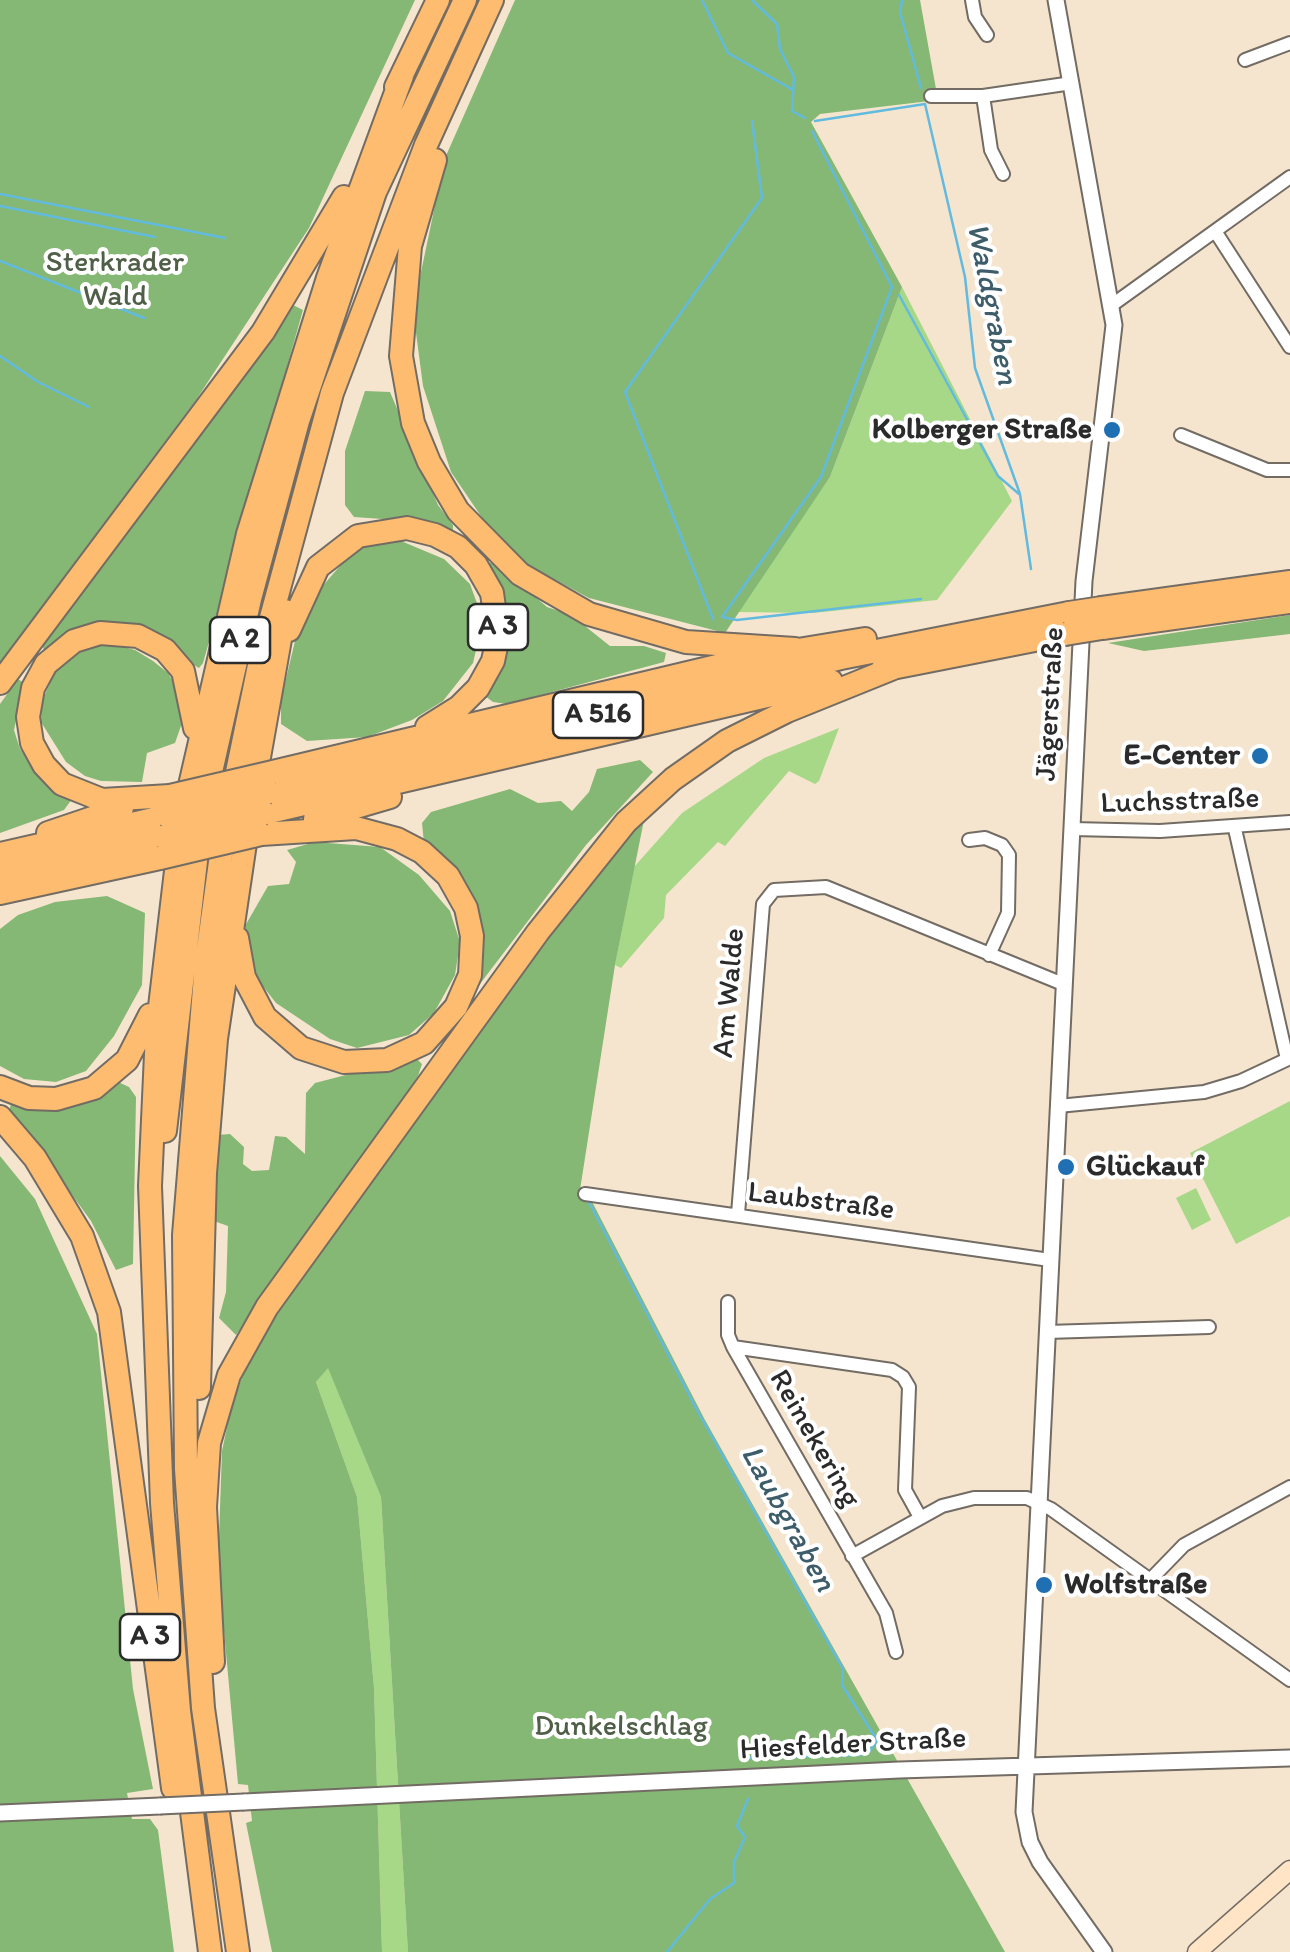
<!DOCTYPE html>
<html>
<head>
<meta charset="utf-8">
<style>
	body { margin:0 }
	canvas { display:block; background:#f6e5ce }
</style>
</head>
<body>
<canvas width="1290" height="1952"></canvas>
<script>
const ctx = document.querySelector('canvas').getContext('2d');
ctx.lineJoin = 'round';
function fillPath(path, color) { ctx.fillStyle = color; ctx.fill(path, 'evenodd'); }
const poly = rows => new Path2D(rows.map(r => 'M' + r).join(''));
function strokePath(path, color, width, dash) { ctx.strokeStyle = color; ctx.lineWidth = width; ctx.lineCap = dash ? 'butt' : 'round'; ctx.setLineDash(dash || []); ctx.stroke(path); }
function drawText(font, color, halo, rows, align = 'center') {
  ctx.font = font + ' Itim,sans-serif'; ctx.lineWidth = 8; ctx.setLineDash([]); ctx.textBaseline = 'middle'; ctx.strokeStyle = halo; ctx.fillStyle = color; for (const [text, x, y, turn = 0] of rows) {
    ctx.save(); ctx.translate(x, y); ctx.rotate((+turn || 0) * Math.PI / 180); ctx.textAlign = isNaN(turn) ? turn : align; if (halo) ctx.strokeText(text, 0, 0); ctx.fillText(text, 0, 0); ctx.restore();
  }
}
fillPath(poly([
	[902,287,1012,501,937,600,813,613,736,612,830,477],
	[839,728,819,781,815,784,789,771,725,846,718,842,666,895,664,918,621,968,615,965,634,867,682,813,764,758],
	[1290,1101,1290,1216,1236,1244,1190,1153],
	[1196,1188,1211,1220,1192,1230,1176,1198],
	[328,1367,381,1497,408,1952,382,1952,374,1688,357,1497,316,1382]
]), '#a7d887');
fillPath(poly([
	[0,0,415,0,309,228,196,400,0,662],
	[515,0,920,0,938,100,820,114,811,122,902,287,830,477,725,633,589,598,528,565,485,522,451,472,423,386,413,310,445,158],
	[291,304,303,310,203,663,199,668,128,627,44,651,42,643,48,634,183,459],
	[365,391,390,392,438,505,453,525,453,533,411,521,354,517,345,505,345,451],
	[401,541,444,559,470,584,483,620,473,663,443,701,412,720,367,737,307,741,281,724,281,700,299,624,313,597,353,551,379,542],
	[493,561,547,607,571,615,610,646,644,646,666,653,664,662,507,704,493,702,485,696,500,670,486,566],
	[1290,615,1290,634,1144,651,1108,643],
	[100,641,135,650,153,661,168,673,180,694,182,723,175,743,147,753,142,782,101,781,85,776,66,762,41,722,42,701,55,672,80,649],
	[18,679,24,683,14,730,20,749,37,772,72,799,64,810,0,833,0,704],
	[640,760,653,772,586,845,473,993,481,948,424,843,422,823,431,812,510,789,538,803,561,801,572,811,589,792,597,769],
	[645,815,615,965,580,1190,587,1192,705,1420,1005,1952,408,1952,381,1497,328,1368,316,1382,357,1497,374,1688,382,1952,272,1952,246,1823,252,1821,248,1785,238,1784,218,1565,222,1451,232,1404,253,1349,316,1255,521,969],
	[315,842,380,847,419,875,450,911,460,942,455,975,434,1013,409,1035,357,1048,330,1039,276,1003,258,980,245,926,268,886,289,884,296,862,287,850],
	[107,896,145,913,142,985,114,1036,86,1071,56,1082,24,1079,0,1066,0,929,18,915,55,902],
	[415,1057,422,1064,418,1076,396,1110,236,1335,219,1318,226,1292,228,1226,211,1220,217,1135,230,1134,244,1147,243,1164,252,1171,269,1170,275,1136,286,1137,305,1154,306,1093,315,1083],
	[116,1081,129,1087,136,1097,133,1264,116,1270,91,1221,49,1163,7,1117,12,1101],
	[0,1156,35,1199,97,1334,133,1689,153,1789,127,1793,132,1819,150,1819,158,1830,174,1952,0,1952]
]), '#85b874');
strokePath(poly([
	[702,0,728,53,793,90],
	[752,0,777,24,780,49,794,77,792,111,805,118],
	[902,0,900,12,921,88],
	[815,121,925,104,965,277,975,368,1020,494,1031,569],
	[812,131,892,287,821,477,722,617,737,620,921,599],
	[0,194,225,238],
	[0,206,155,237],
	[0,261,144,318],
	[899,295,998,476,1019,494],
	[0,356,38,382,89,407],
	[713,619,625,392,762,198,752,121],
	[589,1202,697,1410,843,1669,842,1685,877,1740,870,1751,859,1755,749,1758],
	[667,1952,710,1899,734,1883,734,1862,745,1837,737,1826,748,1799]
]), '#62bbdf', 2.5);
const minor = poly([
	[972,0,975,17,987,35],
	[1245,60,1290,43],
	[931,96,983,96,1072,83],
	[983,96,991,150,1003,174],
	[1215,231,1290,347],
	[1112,305,1290,177],
	[1181,435,1267,470,1290,470],
	[1072,829,1160,831,1290,822],
	[1235,829,1287,1059],
	[969,840,985,838,1002,845,1009,855,1008,913,989,955],
	[1058,1106,1204,1092,1241,1081,1290,1058],
	[585,1194,1050,1260],
	[738,1214,763,904,774,890,826,887,1063,984],
	[728,1302,728,1335,733,1347,886,1613,896,1652],
	[1047,1332,1209,1327],
	[733,1347,892,1370,903,1377,909,1387,905,1490,920,1517],
	[852,1556,942,1506,974,1498,1027,1498,1051,1509,1290,1680],
	[1151,1579,1184,1545,1290,1487]
]);
const tertiary = poly([
	[1056,0,1114,325,1084,581,1024,1812,1030,1842,1040,1862,1104,1952],
	[244,1802,899,1770,1290,1758],
	[0,1813,160,1806]
]);
const secondary = poly([
	[1197,1952,1290,1870]
]);
const motorway = poly([
	[396,87,438,0],
	[435,160,410,246,401,356,413,423,429,462,458,511,520,574,589,614,686,642,795,649],
	[1102,608,1290,582],
	[1102,628,1290,602],
	[289,630,318,567,358,536,407,528,435,535,458,547,476,565,492,593,498,637,493,661,478,688,459,707,427,727],
	[882,670,1065,634],
	[0,683,263,332,344,197],
	[273,772,755,657,865,639],
	[253,791,285,611],
	[269,792,841,658,1069,613],
	[170,796,102,800,62,784,44,765,32,743,28,717,33,688,46,664,74,641,100,633,138,636,165,650,183,671,195,728],
	[204,803,250,599,298,421,375,192,465,0],
	[265,813,831,681],
	[315,819,390,797],
	[48,833,122,808],
	[0,854,167,816],
	[0,874,163,837],
	[0,893,160,858],
	[237,938,244,977,265,1017,301,1048,344,1062,387,1060,424,1043,456,1007,470,975,472,936,466,908,448,876,422,852,397,839,356,828,261,834],
	[0,1087,29,1098,56,1099,94,1088,127,1060,150,1015],
	[0,1117,35,1158,82,1236,109,1312,173,1788],
	[165,1131,199,835],
	[199,1388,205,1173,216,1039,248,823],
	[213,1662,205,1507,209,1443,229,1375,267,1307,538,932,626,822,673,779,727,741,787,711,896,667],
	[210,1952,179,1711,162,1503,150,1186,157,1032,182,820,248,534,328,278,402,76],
	[238,1952,203,1708,186,1469,184,1235,206,964,223,840,262,651,332,393,426,145,492,0]
]);
strokePath(minor, '#726c64', 16);
strokePath(tertiary, '#726c64', 19);
strokePath(secondary, '#726c64', 21);
strokePath(motorway, '#726c64', 26);
strokePath(minor, '#fff', 12);
strokePath(tertiary, '#fff', 15);
strokePath(secondary, '#ffe4c6', 18);
strokePath(motorway, '#febc70', 22);
const tertiaryBridge = poly([
	[160,1806,244,1802]
]);
const motorwayBridge = poly([
	[1069,613,1102,608],
	[1065,634,1102,628],
	[170,796,273,772],
	[167,816,269,792],
	[163,837,265,813],
	[160,858,261,834]
]);
strokePath(tertiaryBridge, '#726c64', 19, []);
strokePath(motorwayBridge, '#726c64', 26, []);
strokePath(tertiaryBridge, '#fff', 15);
strokePath(motorwayBridge, '#febc70', 22);
for (const [x, y, r, color] of [
	[1112,430,10,"#1f6fb2"],
	[1260,756,10,"#1f6fb2"],
	[1066,1167,10,"#1f6fb2"],
	[1044,1585,10,"#1f6fb2"]
]) { const dot = new Path2D(); dot.arc(x, y, r, 0, 2 * Math.PI); ctx.fillStyle = color; ctx.fill(dot); strokePath(dot, '#fff', 4); }
for (const [x, y, w] of [
	[498,627,60],
	[240,640,60],
	[598,715,90],
	[150,1637,60]
]) { const box = new Path2D(); box.roundRect(x - w / 2, y - 23, w, 46, 8); ctx.fillStyle = '#fff'; ctx.fill(box); strokePath(box, '#2b2b2b', 2.5); }
drawText('bold 28px', '#2b2b2b', null, [
	["A 3",498,627],
	["A 2",240,640],
	["A 516",598,715],
	["A 3",150,1637]
]);
drawText('30px', '#505f47', '#fff', [
	["Sterkrader",115,263],
	["Wald",115,297],
	["Dunkelschlag",621,1727]
]);
drawText('bold 30px', '#2b2b2b', '#fff', [
	["Kolberger Straße",1092,430],
	["E-Center",1240,756],
	["Glückauf",1086,1167,"left"],
	["Wolfstraße",1064,1585,"left"]
], 'right');
drawText('30px', '#2b2b2b', '#fff', [
	["Jägerstraße",1051,704,-87],
	["Luchsstraße",1180,802,-2],
	["Am Walde",730,993,-85],
	["Laubstraße",821,1202,7],
	["Reinekering",814,1439,60],
	["Hiesfelder Straße",853,1745,-3]
]);
drawText('italic 32px', '#3e5d6a', '#fff', [
	["Waldgraben",991,304,79],
	["Laubgraben",787,1519,61]
]);
</script>
</body>
</html>
